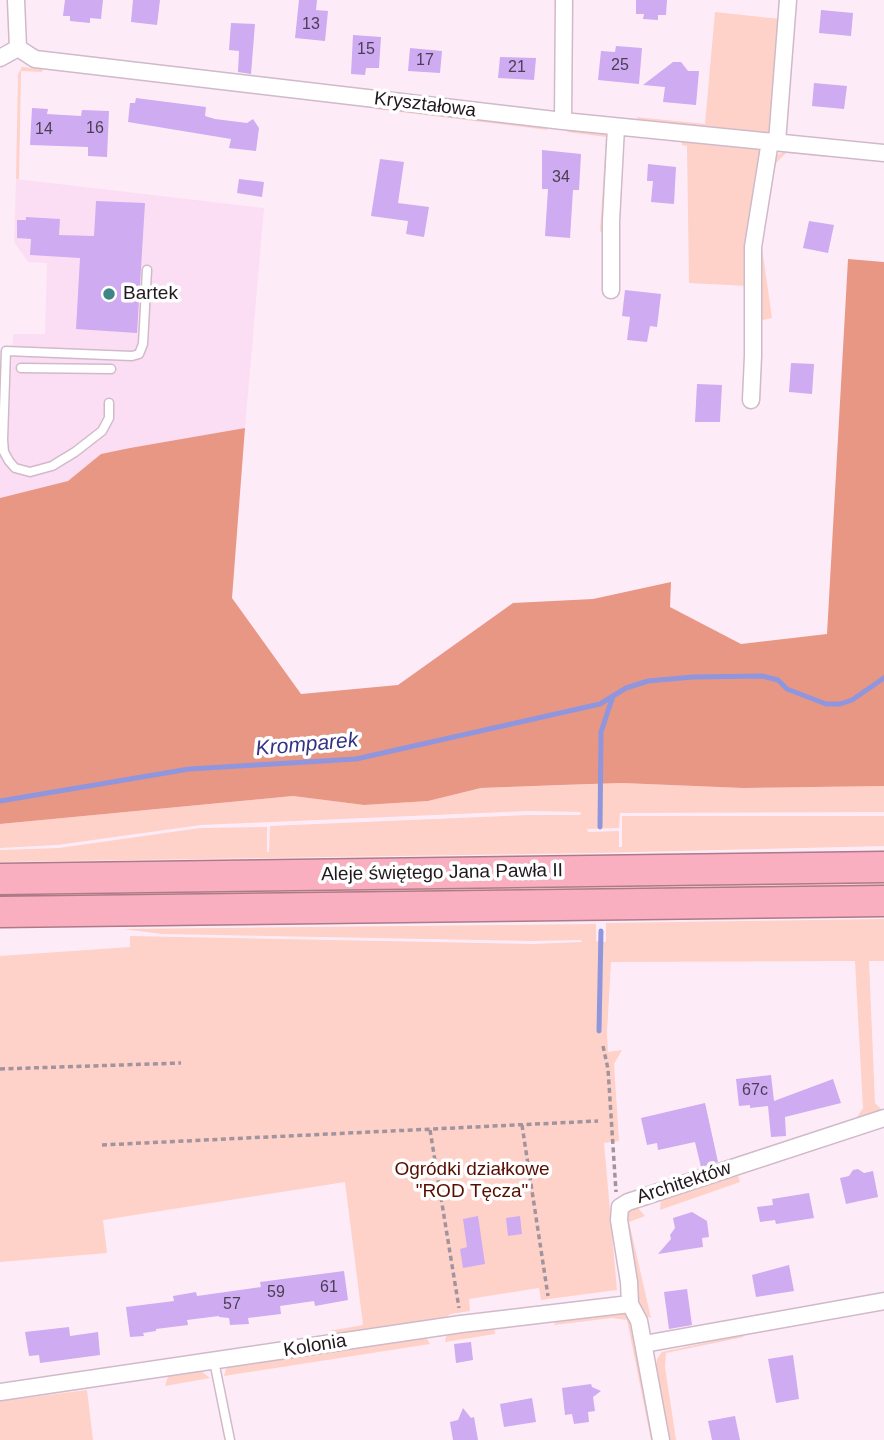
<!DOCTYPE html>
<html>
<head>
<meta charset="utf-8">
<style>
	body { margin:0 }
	canvas { display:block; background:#feebf8 }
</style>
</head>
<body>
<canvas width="884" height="1440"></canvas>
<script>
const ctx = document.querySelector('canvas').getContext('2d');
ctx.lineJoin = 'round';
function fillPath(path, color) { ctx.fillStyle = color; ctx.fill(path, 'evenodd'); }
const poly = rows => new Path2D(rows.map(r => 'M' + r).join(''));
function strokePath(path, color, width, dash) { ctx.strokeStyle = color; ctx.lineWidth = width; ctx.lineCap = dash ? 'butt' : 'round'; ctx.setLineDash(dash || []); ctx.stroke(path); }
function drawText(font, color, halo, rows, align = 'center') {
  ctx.font = font + ' Helvetica,sans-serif'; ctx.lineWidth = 7; ctx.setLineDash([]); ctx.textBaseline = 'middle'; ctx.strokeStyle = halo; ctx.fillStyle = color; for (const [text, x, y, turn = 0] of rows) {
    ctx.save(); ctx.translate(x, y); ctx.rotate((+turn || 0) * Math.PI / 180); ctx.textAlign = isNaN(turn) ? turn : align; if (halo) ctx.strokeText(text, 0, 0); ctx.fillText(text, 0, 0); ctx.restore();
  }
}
fillPath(poly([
	[16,179,264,208,245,428,101,454,68,481,0,498,0,444,8,443,13,334,45,334,47,263,28,262,14,242]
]), '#fcdef4');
fillPath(poly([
	[715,12,780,19,772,133,768,134,640,121,636,117,705,124],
	[22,67,43,69,42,72,21,71,19,179,16,179,18,74],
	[380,106,542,125,548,130,375,109],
	[568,129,605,133,608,136,604,230,600,232,606,137,567,132],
	[682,141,761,147,762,152,747,286,689,283,687,146,682,145],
	[785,151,823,154,826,157,786,153,776,163,761,241,772,318,758,321,757,248,775,156],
	[622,783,743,788,884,786,884,812,620,813,619,828,587,829,588,832,619,831,619,847,622,847,622,816,884,816,884,846,597,853,0,862,0,850,59,848,200,828,267,827,267,852,269,852,270,826,528,815,580,815,581,812,528,811,201,825,57,845,0,848,0,824,293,796,364,805,428,801,481,788],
	[884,879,884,889,0,901,0,892],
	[884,919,884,961,869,961,875,1103,884,1112,853,1123,863,1108,855,961,611,962,607,1032,608,1052,622,1050,614,1064,619,1141,604,1143,617,1290,541,1300,539,1288,469,1299,470,1311,451,1314,442,1319,346,1335,329,1331,363,1325,345,1182,103,1220,107,1253,0,1262,0,956,130,947,130,936,533,944,582,942,581,940,533,941,162,934,123,929,596,924,596,941,606,942,606,923],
	[734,1172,738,1175,740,1182,660,1210,661,1199],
	[634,1208,638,1208,645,1216,629,1222,651,1318,645,1316,638,1298,625,1229,625,1219,628,1209],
	[622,1311,631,1318,655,1440,651,1440,627,1320,612,1318,554,1325,558,1318],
	[494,1326,495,1334,445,1342,447,1332],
	[742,1335,744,1337,666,1353,665,1367,676,1440,668,1440,656,1370,657,1359,662,1352],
	[422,1336,427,1339,430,1344,224,1376,227,1366],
	[191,1371,201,1371,210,1378,165,1386,168,1376],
	[87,1390,93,1440,0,1440,0,1401]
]), '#fed2c8');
fillPath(poly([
	[848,259,884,262,884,786,743,788,622,783,561,785,481,788,428,801,364,805,293,796,0,824,0,498,68,481,101,454,130,448,245,428,232,598,301,694,398,685,513,603,593,599,671,582,670,607,741,644,827,634]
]), '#e99785');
strokePath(poly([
	[0,801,189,769,356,759,600,704,626,688,648,681,693,677,762,676,778,680,787,689,826,704,840,704,852,700,884,678],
	[600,827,601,732,612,699],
	[599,1031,601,931]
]), '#9096dd', 5);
fillPath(poly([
	[65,0,103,0,101,19,90,18,90,23,70,21,70,16,63,16],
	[133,0,160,0,157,25,131,22],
	[299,0,317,0,316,10,328,11,325,41,295,38],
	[636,0,667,0,666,15,658,15,658,20,643,19,644,14,636,14],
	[821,10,853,13,851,36,819,33],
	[231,23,255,24,251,74,238,72,239,51,229,50],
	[353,35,381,37,379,68,366,68,365,75,351,74],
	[616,46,642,48,639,84,598,80,601,51,615,52],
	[410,48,442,51,440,73,408,71],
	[500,57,536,58,534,80,498,78],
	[673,62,681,62,688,71,699,71,696,105,663,102,665,87,643,85],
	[814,83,847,86,844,109,812,106],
	[136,98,206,107,205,116,215,119,247,123,253,119,259,128,256,151,229,148,231,139,128,122,130,103,135,103],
	[32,108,48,109,47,114,81,116,82,110,109,111,107,157,88,156,88,147,30,145],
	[542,150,581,154,579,190,573,190,570,238,545,236,548,189,542,189],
	[380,159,404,162,398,203,429,207,424,237,406,234,408,221,371,216],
	[648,164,676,167,674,204,651,202,653,181,647,181],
	[239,179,264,182,262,197,237,193],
	[96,201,145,203,137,333,76,329,80,258,30,255,31,239,17,238,17,220,26,220,26,217,60,219,59,235,94,236],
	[809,221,834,225,828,253,803,248],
	[625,290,661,294,657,327,650,326,647,342,627,340,630,317,622,316],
	[791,363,814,364,812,394,789,392],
	[697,384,722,385,720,422,695,422],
	[771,1075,774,1101,833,1079,841,1103,785,1117,786,1136,771,1137,768,1106,750,1108,750,1105,739,1106,736,1079],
	[705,1103,718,1162,701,1167,695,1142,658,1150,657,1143,647,1145,641,1118],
	[858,1169,864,1173,873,1171,878,1197,846,1204,840,1178,849,1176,853,1170],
	[809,1193,814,1218,776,1224,775,1220,760,1222,757,1207,773,1205,772,1199],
	[692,1212,707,1221,709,1237,702,1238,703,1247,658,1254,671,1239,670,1235,675,1228,673,1218],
	[478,1216,485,1264,463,1268,460,1249,467,1247,463,1219],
	[520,1216,522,1234,508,1236,506,1218],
	[789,1265,794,1291,756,1297,752,1275],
	[344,1271,348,1300,315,1306,314,1301,280,1306,281,1314,248,1318,249,1324,230,1325,229,1318,219,1317,219,1316,187,1320,188,1325,156,1329,156,1331,143,1333,144,1336,130,1337,126,1307,174,1301,173,1296,196,1292,197,1296,261,1287,260,1282],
	[687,1289,692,1325,669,1329,664,1292],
	[69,1327,70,1336,98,1332,100,1355,40,1363,39,1355,29,1356,25,1332],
	[471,1342,473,1360,456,1363,454,1344],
	[793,1355,799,1399,776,1403,768,1359],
	[591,1384,592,1387,601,1391,593,1397,595,1411,588,1412,589,1422,574,1424,572,1414,565,1415,562,1388],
	[532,1398,536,1422,504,1427,500,1404],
	[463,1408,471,1418,474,1417,478,1440,453,1440,450,1422,458,1420],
	[735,1416,740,1440,712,1440,708,1421]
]), '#cfabf1');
const service = poly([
	[21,368,111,369],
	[109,403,109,418,102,431,75,452,52,466,30,472,15,468,9,461,4,452,3,440,6,351,132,356,139,354,143,344,147,270],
	[214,1361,230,1440]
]);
const minor = poly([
	[16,0,18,48],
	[18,48,35,59,563,121,884,153],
	[0,58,18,48],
	[563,121,564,0],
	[777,142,788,0],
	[611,290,611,221,616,127],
	[751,400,753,356,753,247,770,141],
	[644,1344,884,1301],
	[0,1392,461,1324,630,1304],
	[661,1440,639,1321,630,1304,629,1282,619,1220,620,1207,628,1202,884,1118]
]);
const motorway = poly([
	[0,879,884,867],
	[0,912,884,901]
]);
strokePath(service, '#d0baca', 11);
strokePath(minor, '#d0baca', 19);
strokePath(motorway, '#ad7a88', 33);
strokePath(poly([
	[603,1046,608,1069,616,1192],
	[0,1069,181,1063],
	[522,1125,548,1296],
	[430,1130,459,1308],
	[102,1145,598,1121]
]), '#a2949e', 3.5, [5, 3.5]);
strokePath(service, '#fff', 8);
strokePath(minor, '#fff', 16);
strokePath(motorway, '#f9afc0', 30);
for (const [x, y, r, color] of [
	[109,294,7,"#3e8685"]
]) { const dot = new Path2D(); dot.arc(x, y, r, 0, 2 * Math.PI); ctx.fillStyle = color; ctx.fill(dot); strokePath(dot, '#fff', 2.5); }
drawText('16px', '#4c3e54', null, [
	["13",311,25],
	["15",366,50],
	["17",425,61],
	["25",620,66],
	["21",517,68],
	["16",95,129],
	["14",44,130],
	["34",561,178],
	["67c",755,1091],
	["61",329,1288],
	["59",276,1293],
	["57",232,1305]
]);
drawText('19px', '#21191f', '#fff', [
	["Kryształowa",425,105,7],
	["Aleje świętego Jana Pawła II",442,873,-1],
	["Architektów",684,1183,-18],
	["Kolonia",315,1346,-9]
]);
drawText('19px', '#21191f', '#fff', [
	["Bartek",123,294]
], 'left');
drawText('19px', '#570e02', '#fff', [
	["Ogródki działkowe",472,1170],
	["\"ROD Tęcza\"",472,1192]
]);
drawText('italic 21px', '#343284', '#fff', [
	["Kromparek",307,745,-5]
]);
</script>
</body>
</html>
